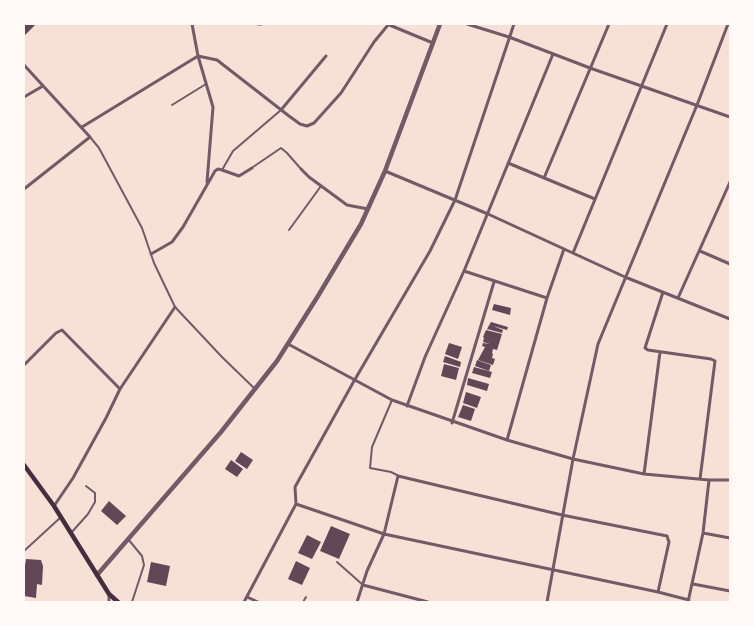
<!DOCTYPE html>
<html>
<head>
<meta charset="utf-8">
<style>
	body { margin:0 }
	#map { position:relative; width:754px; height:626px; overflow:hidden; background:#f7e1d7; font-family:"DM Sans",sans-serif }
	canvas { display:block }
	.frame { position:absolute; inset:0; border:25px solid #fffaf5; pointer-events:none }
</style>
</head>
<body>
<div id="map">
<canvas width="754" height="626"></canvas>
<div class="frame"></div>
</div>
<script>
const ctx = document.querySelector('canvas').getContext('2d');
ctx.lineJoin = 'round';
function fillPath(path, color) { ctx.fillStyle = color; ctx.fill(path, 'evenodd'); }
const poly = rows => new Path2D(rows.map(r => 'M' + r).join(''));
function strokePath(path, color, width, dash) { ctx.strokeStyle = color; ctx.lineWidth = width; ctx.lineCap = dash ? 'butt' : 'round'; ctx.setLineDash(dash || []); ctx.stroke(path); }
fillPath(poly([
	[24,24,36,24,24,36],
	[494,304,511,308,510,315,492,310],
	[491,322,508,327,507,330,493,326,503,330,502,333,487,329],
	[486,330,502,334,497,350,493,349,492,353,493,354,492,358,495,359,493,365,478,360,485,347,482,346,483,343,490,344,483,342,484,338,483,337],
	[449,343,462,347,458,359,445,354],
	[445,356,461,362,460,367,443,362],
	[477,360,491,365,489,371,475,366],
	[444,364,459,368,456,380,441,376],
	[474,367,492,372,490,378,472,373],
	[468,378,489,384,487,391,467,385],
	[466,392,481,397,477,408,463,403],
	[463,405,475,409,471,421,458,417],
	[241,452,253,460,247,469,235,461],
	[231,460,243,469,237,477,225,469],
	[109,501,126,516,117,525,101,511],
	[331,526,350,534,339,559,320,551],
	[307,535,321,542,312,559,298,553],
	[26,559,41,560,43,566,42,585,37,584,36,598,24,596,24,571],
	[296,561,310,568,302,585,288,579],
	[151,562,170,566,166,586,147,582]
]), '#644757');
strokePath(poly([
	[172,105,206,84],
	[90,137,99,148,142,228,154,263,175,307,222,357,255,389],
	[253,167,281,148,287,153,301,169],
	[222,170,233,151,281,110],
	[289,230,321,186],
	[392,400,372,447,370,468,391,472,397,475],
	[71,533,88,514,95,502,95,493,86,486],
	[128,539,142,556,144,565,132,602],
	[24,551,61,517],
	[337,562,363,585],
	[303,602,306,597]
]), '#755966', 2);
strokePath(poly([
	[192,24,198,56,213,107,207,182],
	[258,24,261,24],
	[387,24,433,43],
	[467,24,509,37,590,68,730,117],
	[24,65,90,137,24,189],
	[24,97,43,86],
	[281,110,326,56],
	[82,127,198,56,217,60,289,116,300,124,307,126,314,123,341,93,374,42,388,25],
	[508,163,595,199],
	[301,169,309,177,347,205,368,209],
	[385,171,488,214,625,277,730,319],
	[544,178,609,24],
	[700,251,730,264],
	[573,253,667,24],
	[151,254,172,242,183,227,215,171,218,169,222,170,239,176,252,168],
	[464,271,547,298],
	[663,292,645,348,648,350,711,359,715,361,700,479],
	[678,298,730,182],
	[288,344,392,400,507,440,573,459,644,474,709,480,730,480],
	[24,365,56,333,62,330,120,389],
	[407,406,425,357,464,271,553,54],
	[452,423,494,282],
	[507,440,547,298,564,249],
	[644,474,660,352],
	[296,504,295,487,354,381,430,251,455,200,514,24],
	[296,504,384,534,658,592,689,600],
	[54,506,73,478,106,418,120,389,175,307],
	[703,533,730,538],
	[693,584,730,591],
	[363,585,428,602],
	[247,597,258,602],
	[109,602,109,595],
	[244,602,296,504],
	[357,602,367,571,384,534,398,476,562,515,667,536,669,542,658,592],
	[547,602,573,459,598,344,697,105,728,24],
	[688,602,703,533,709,480]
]), '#755966', 3);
strokePath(poly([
	[97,575,221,432,277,361,318,296,361,224,385,171,440,24]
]), '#755966', 4.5);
strokePath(poly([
	[24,465,54,506,109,594,118,602]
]), '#4a2c40', 4.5);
</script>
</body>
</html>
